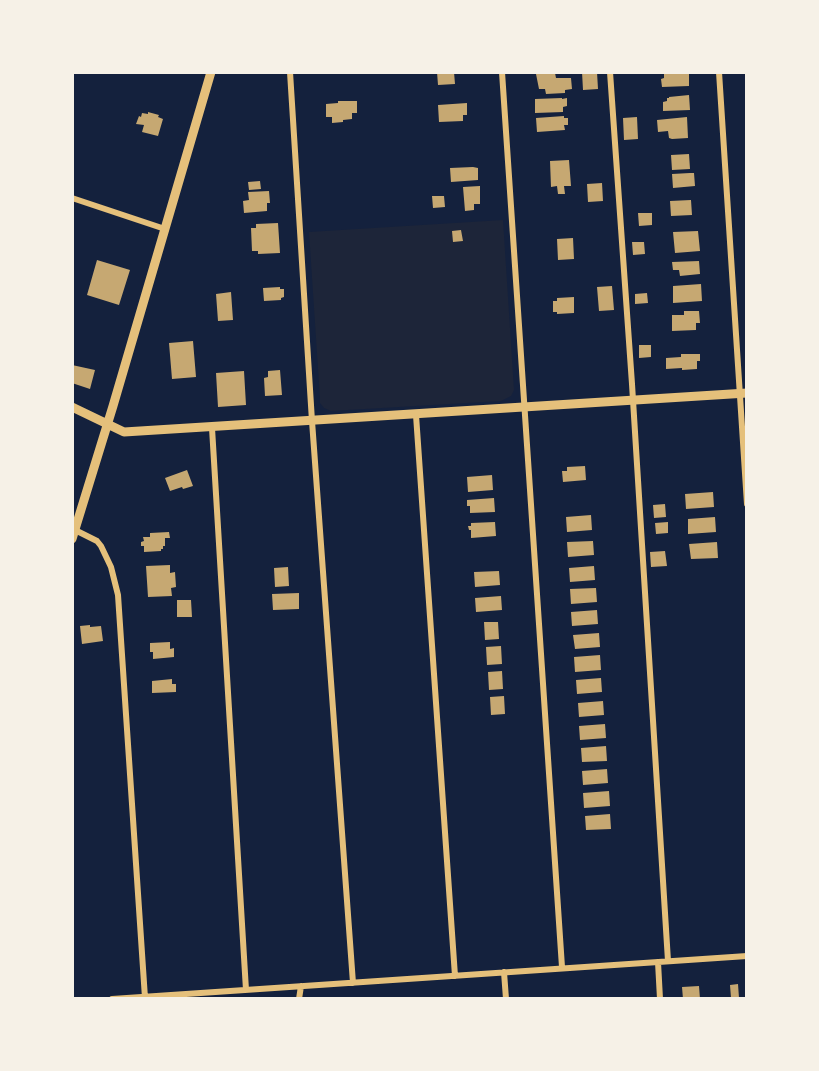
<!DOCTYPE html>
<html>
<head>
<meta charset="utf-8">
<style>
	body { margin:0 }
	#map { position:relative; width:819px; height:1071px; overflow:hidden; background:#14213d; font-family:"Sofia Sans Condensed",sans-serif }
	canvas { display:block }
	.frame { position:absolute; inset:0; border:74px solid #f6f1e7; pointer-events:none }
</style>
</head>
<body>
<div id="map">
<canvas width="819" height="1071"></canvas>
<div class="frame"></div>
</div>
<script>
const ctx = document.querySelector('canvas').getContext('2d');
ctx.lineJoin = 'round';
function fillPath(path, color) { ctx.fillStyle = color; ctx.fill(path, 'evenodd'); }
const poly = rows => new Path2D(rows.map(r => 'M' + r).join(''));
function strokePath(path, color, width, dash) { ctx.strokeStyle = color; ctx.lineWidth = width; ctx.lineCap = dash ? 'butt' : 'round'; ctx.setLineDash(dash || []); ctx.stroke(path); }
fillPath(poly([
	[503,220,514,390,511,396,501,401,331,411,324,408,320,403,320,399,309,232]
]), '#1d2539');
fillPath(poly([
	[437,72,454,72,455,84,438,85],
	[582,72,597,72,598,89,583,90],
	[664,72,689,72,689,86,662,87,661,79,664,78],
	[555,73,556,78,571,78,572,89,565,90,565,93,546,94,545,89,539,89,536,74],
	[689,95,690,110,663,111,663,102,667,101,667,98,669,98,669,97],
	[562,98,562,99,567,98,567,106,563,107,563,112,535,113,535,99],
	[338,101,357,101,357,113,352,113,352,119,343,120,343,122,332,123,332,117,326,117,326,104,338,103],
	[467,103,467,115,463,115,463,121,439,122,438,105],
	[148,112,159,115,158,117,163,119,158,136,142,132,144,125,136,124,139,116,141,117,142,113,148,114],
	[564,116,564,118,568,118,568,125,564,125,565,130,537,132,536,118],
	[637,117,638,139,624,140,623,118],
	[687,117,688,138,672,139,669,138,668,131,658,132,657,120],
	[689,154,690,169,672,170,671,155],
	[569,160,571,186,564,186,565,194,558,194,557,186,551,187,550,161],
	[473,167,478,168,478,180,451,182,450,168],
	[690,173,694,173,695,186,673,188,672,174],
	[260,181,261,189,249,190,248,182],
	[602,183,603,201,588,202,587,184],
	[480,186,480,204,474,204,474,210,465,211,463,187],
	[269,191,270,203,267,203,267,211,244,213,243,201,249,200,248,192],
	[432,196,444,196,445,207,433,208],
	[691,200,692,215,671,216,670,201],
	[638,213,652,213,652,225,639,226],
	[278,223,280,253,258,254,258,251,252,251,251,228,256,228,256,224],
	[461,230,463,241,453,242,452,231],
	[698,231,700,251,675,253,673,232],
	[573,238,574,259,558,260,557,239],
	[632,242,644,242,645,254,633,255],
	[97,260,130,270,119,305,87,295],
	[699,261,700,274,680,276,679,270,673,270,672,262],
	[701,284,702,301,673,303,673,286],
	[612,286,614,310,599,311,597,287],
	[280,287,280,289,284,289,284,297,281,298,281,300,264,301,263,288],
	[231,292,233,320,218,321,216,294],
	[647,293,648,303,635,304,635,294],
	[574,297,574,313,557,314,557,312,553,312,553,301,557,301,557,298],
	[684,311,699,311,700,323,696,323,696,330,672,331,672,315,684,315],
	[193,341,196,377,172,379,169,343],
	[639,345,651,345,651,357,639,358],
	[681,354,700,354,700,361,697,361,697,369,682,370,682,368,666,369,666,358,681,357],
	[72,365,95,370,90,389,72,383],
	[280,370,282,395,265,396,264,378,268,377,268,371],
	[244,371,246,405,218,407,216,373],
	[585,466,586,480,563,482,562,471,567,471,567,467],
	[187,470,193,486,183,489,182,487,170,491,165,478],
	[492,475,493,490,468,492,467,477],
	[713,492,714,507,686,509,685,494],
	[494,498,495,512,470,513,470,506,467,506,467,500],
	[665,504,666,517,654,518,653,505],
	[591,515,592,530,567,532,566,517],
	[715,517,716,532,688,534,688,519],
	[495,522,496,536,471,538,471,530,469,530,468,526,471,526,471,523],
	[668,522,668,533,656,534,655,523],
	[169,532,170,538,165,538,165,546,163,546,163,549,161,549,161,551,144,552,144,546,141,546,141,542,144,541,143,537,150,537,150,533],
	[593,541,594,555,568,557,567,542],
	[717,542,718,558,691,559,689,544],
	[665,551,667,566,651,567,650,552],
	[170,565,170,573,175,572,176,587,171,588,172,596,148,597,146,566],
	[594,566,595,580,570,582,569,568],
	[288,567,289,586,275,587,274,568],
	[499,571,500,585,475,587,474,572],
	[596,588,597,602,571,604,570,589],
	[299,593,299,609,273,610,272,594],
	[501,596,502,610,476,612,475,598],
	[177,600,191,600,192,617,177,617],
	[597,610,598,624,572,626,571,612],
	[484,622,498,622,499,639,485,640],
	[90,625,90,627,101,626,103,641,82,644,80,626],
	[599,633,600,647,575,649,573,635],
	[170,642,170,649,174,648,174,657,153,659,153,652,150,652,150,643],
	[501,646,502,664,487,665,486,647],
	[600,655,601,670,575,672,574,657],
	[502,671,503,689,489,690,488,672],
	[601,678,602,692,577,694,576,680],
	[172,679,172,684,176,684,176,692,152,693,152,681],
	[504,696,505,714,491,715,490,697],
	[603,701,604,715,579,717,578,703],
	[605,724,606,738,580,740,579,726],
	[606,746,607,761,582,762,581,748],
	[607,769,608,783,583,785,582,771],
	[609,791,610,806,584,808,583,793],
	[610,814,611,829,586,830,585,816],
	[738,984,739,998,731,998,730,985],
	[699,986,700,999,683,999,682,987]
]), '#c6a872');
strokePath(poly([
	[328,999,328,998]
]), '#e5c07b', 2);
strokePath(poly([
	[290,72,312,421,353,983],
	[502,72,562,967],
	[610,72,632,384,668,961],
	[719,72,747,504],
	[72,198,165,229],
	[416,415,455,976],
	[212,428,246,990],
	[75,530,97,541,101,546,111,567,118,595,145,998],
	[658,962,660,999],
	[504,972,506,999],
	[112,999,747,956],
	[299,999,301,986]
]), '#e5c07b', 6);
strokePath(poly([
	[72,407,124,432,747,393],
	[72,539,113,406,211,72]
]), '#e5c07b', 9);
</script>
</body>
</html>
